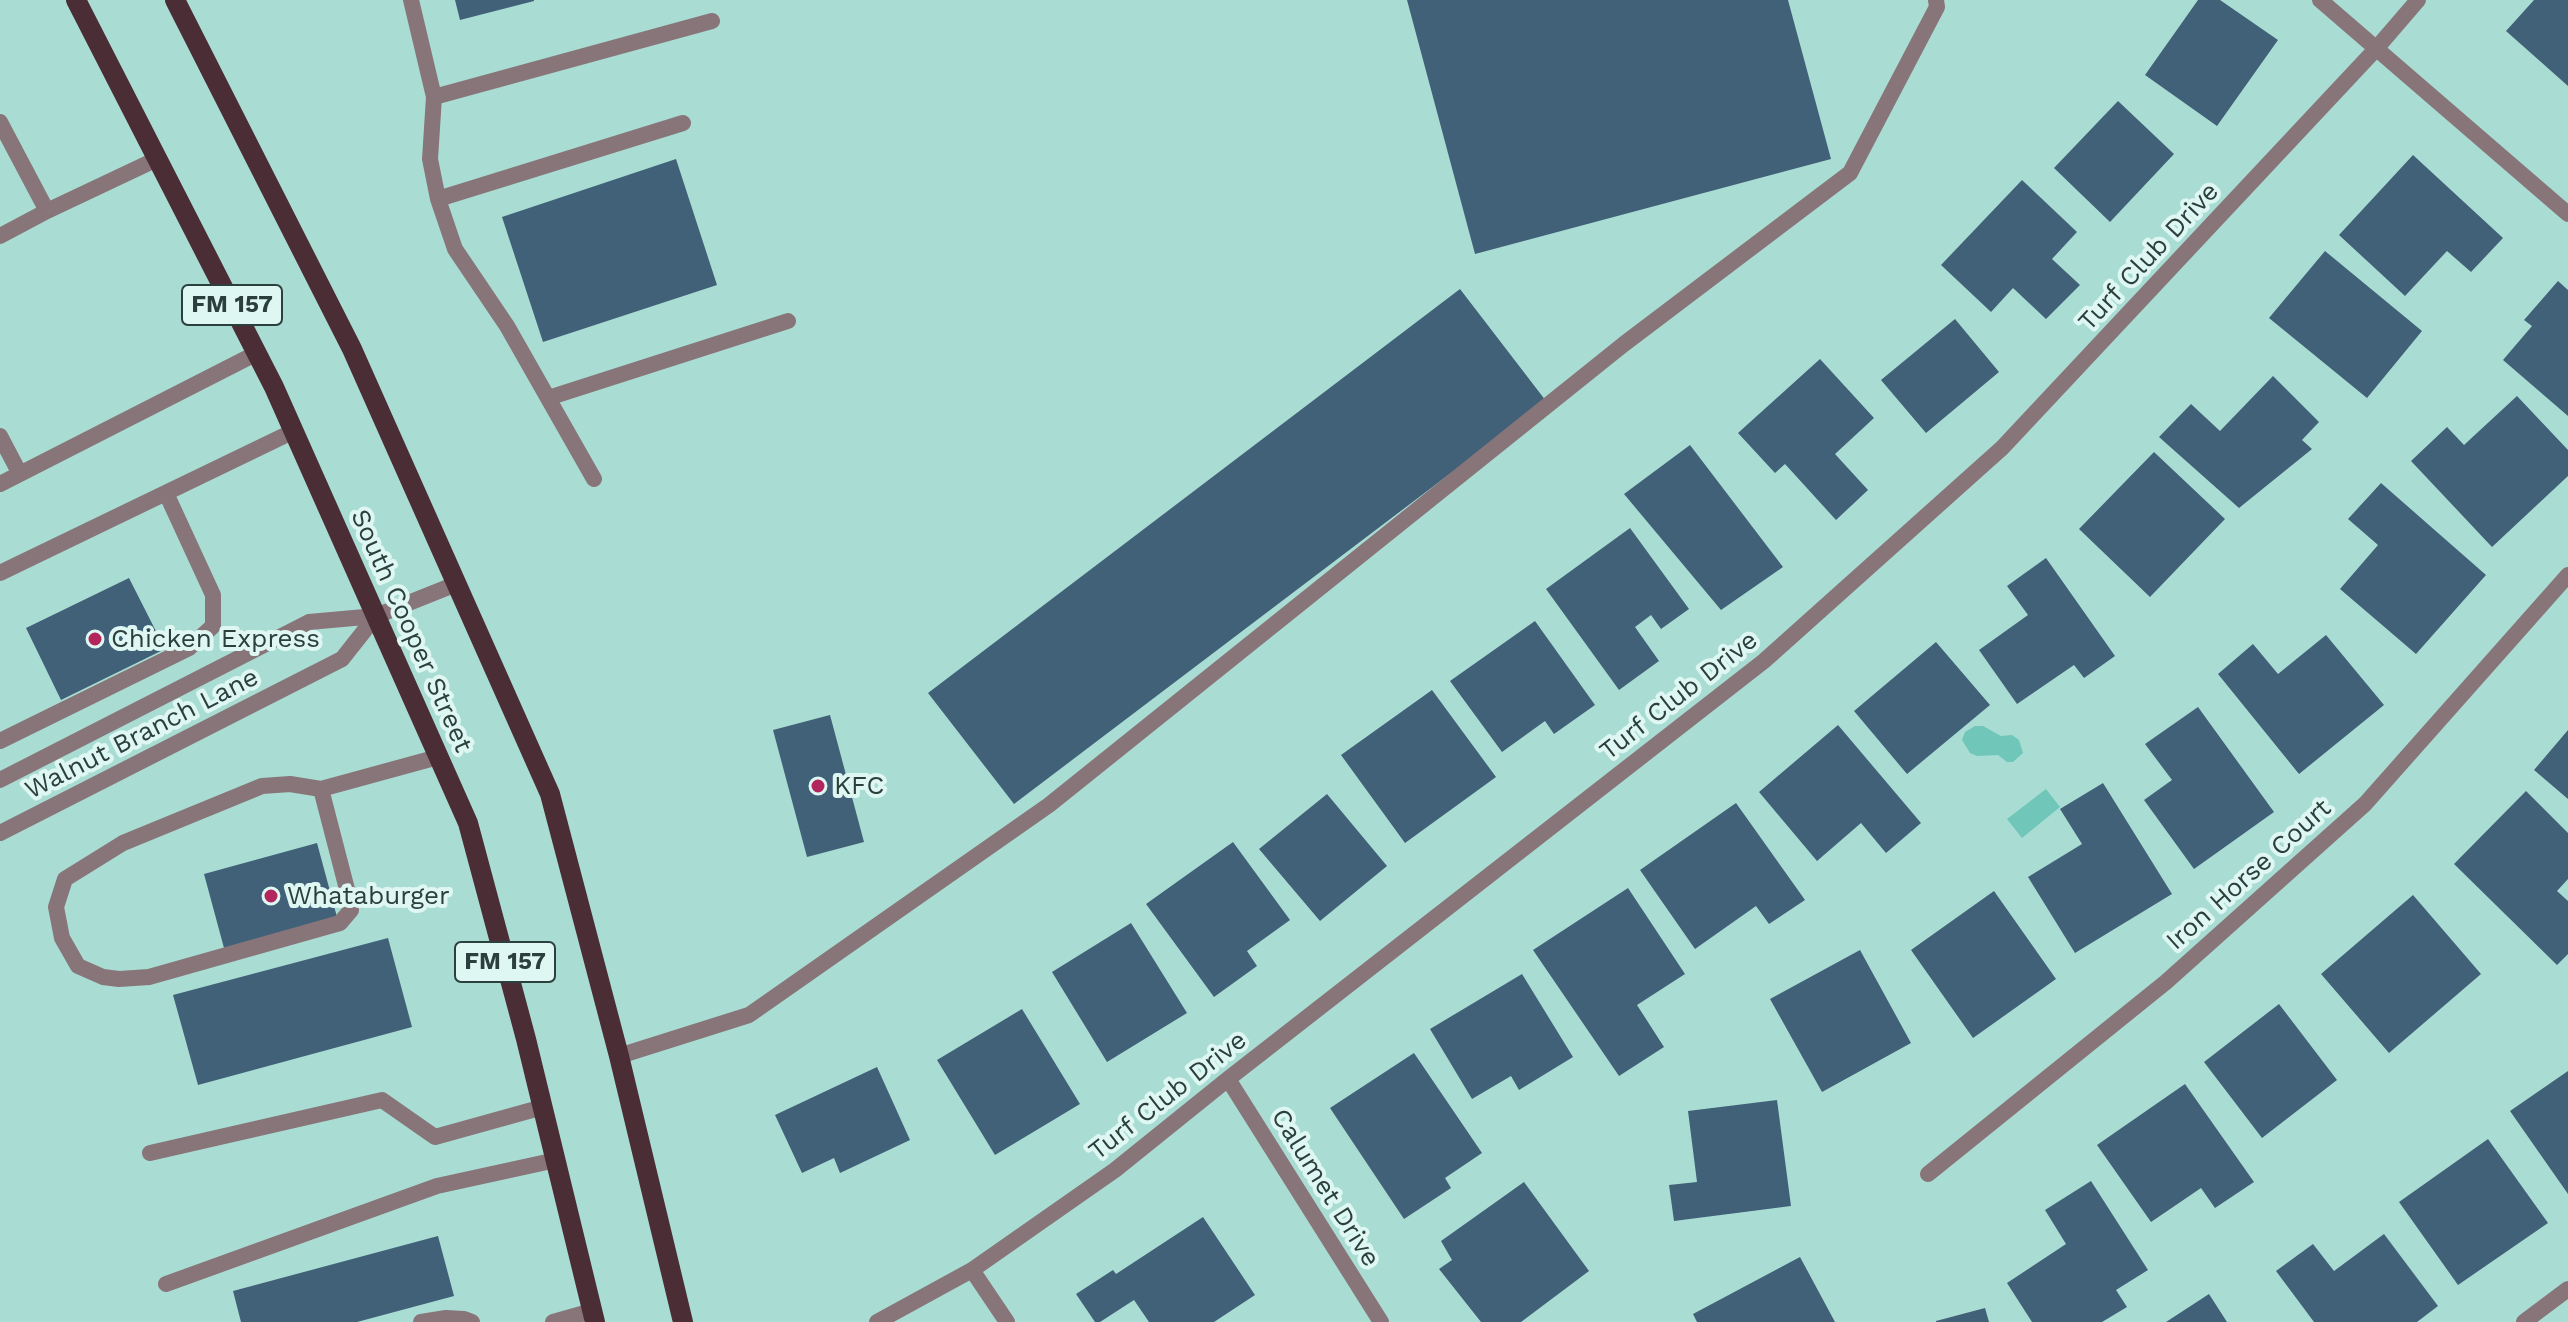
<!DOCTYPE html>
<html>
<head>
<meta charset="utf-8">
<style>
	body { margin:0 }
	canvas { display:block; background:#a9dcd3 }
</style>
</head>
<body>
<canvas width="2568" height="1322"></canvas>
<script>
const ctx = document.querySelector('canvas').getContext('2d');
ctx.lineJoin = 'round';
function fillPath(path, color) { ctx.fillStyle = color; ctx.fill(path, 'evenodd'); }
const poly = rows => new Path2D(rows.map(r => 'M' + r).join(''));
function strokePath(path, color, width, dash) { ctx.strokeStyle = color; ctx.lineWidth = width; ctx.lineCap = dash ? 'butt' : 'round'; ctx.setLineDash(dash || []); ctx.stroke(path); }
function drawText(font, color, halo, rows, align = 'center') {
  ctx.font = font + ' "Work Sans",sans-serif'; ctx.lineWidth = 8; ctx.setLineDash([]); ctx.textBaseline = 'middle'; ctx.strokeStyle = halo; ctx.fillStyle = color; for (const [text, x, y, turn = 0] of rows) {
    ctx.save(); ctx.translate(x, y); ctx.rotate((+turn || 0) * Math.PI / 180); ctx.textAlign = isNaN(turn) ? turn : align; if (halo) ctx.strokeText(text, 0, 0); ctx.fillText(text, 0, 0); ctx.restore();
  }
}
fillPath(poly([
	[1975,726,1983,726,2001,736,2012,735,2019,740,2023,753,2013,762,2007,762,1998,755,1977,756,1970,753,1962,740,1965,732],
	[2046,789,2060,807,2022,838,2007,819]
]), '#70c6b9');
fillPath(poly([
	[455,0,534,0,534,1,460,20],
	[1407,0,1788,0,1831,159,1475,254],
	[2198,0,2220,0,2278,40,2217,126,2145,75],
	[2534,0,2568,0,2568,86,2506,31],
	[2118,101,2174,154,2110,222,2054,168],
	[2413,155,2503,238,2471,272,2447,251,2405,296,2339,235],
	[676,159,717,285,543,342,502,217],
	[2022,180,2077,232,2052,259,2080,285,2046,319,2013,288,1991,312,1941,265],
	[2325,251,2422,331,2367,398,2269,318],
	[2558,281,2568,290,2568,416,2503,360,2532,326,2524,320],
	[1460,289,1546,401,1014,804,928,693],
	[1955,319,1999,372,1926,433,1881,380],
	[1820,359,1874,418,1835,454,1868,490,1836,520,1785,464,1775,473,1738,433],
	[2273,376,2319,422,2302,440,2312,449,2239,508,2159,437,2191,404,2220,431],
	[2517,396,2568,450,2568,476,2492,547,2411,461,2447,427,2464,445],
	[1690,445,1783,567,1721,610,1624,494],
	[2154,452,2225,519,2150,597,2079,529],
	[2381,483,2486,575,2416,654,2340,589,2378,545,2348,519],
	[1630,528,1689,609,1661,629,1651,615,1635,627,1659,661,1619,690,1546,589],
	[2046,558,2115,656,2084,678,2074,665,2017,704,1979,650,2028,615,2007,586],
	[129,578,165,649,61,700,26,628],
	[1535,621,1595,705,1554,734,1545,721,1502,752,1450,681],
	[2326,635,2384,705,2299,774,2218,674,2253,644,2278,674],
	[1936,642,1990,705,1907,774,1854,711],
	[1432,690,1496,777,1405,843,1341,755],
	[2198,707,2274,812,2194,869,2144,800,2172,780,2145,744],
	[830,715,864,842,807,857,773,730],
	[1838,725,1921,823,1886,853,1861,823,1817,861,1759,792],
	[2568,730,2568,799,2534,770],
	[2103,783,2172,894,2075,953,2028,877,2082,844,2060,809],
	[2526,791,2568,833,2568,879,2557,891,2568,901,2568,954,2557,965,2454,864],
	[1327,794,1387,866,1320,921,1259,849],
	[1736,803,1805,900,1769,924,1756,906,1695,949,1640,870],
	[1233,842,1290,920,1247,951,1257,966,1214,997,1146,904],
	[317,843,337,917,224,948,204,874],
	[1628,888,1685,974,1637,1005,1664,1047,1619,1076,1533,950],
	[1994,891,2056,979,1973,1038,1911,950],
	[2413,895,2481,974,2389,1053,2321,974],
	[1131,923,1187,1013,1107,1062,1052,972],
	[388,938,412,1027,198,1085,173,995],
	[1860,950,1911,1043,1822,1092,1770,999],
	[1522,974,1573,1057,1519,1090,1511,1076,1472,1099,1430,1029],
	[2279,1004,2337,1080,2262,1138,2204,1062],
	[1022,1009,1080,1104,995,1155,937,1060],
	[1414,1053,1482,1153,1445,1178,1451,1188,1404,1219,1330,1108],
	[877,1067,910,1140,840,1173,834,1158,802,1173,775,1115],
	[2568,1071,2568,1194,2510,1111],
	[2185,1084,2254,1182,2215,1208,2201,1188,2151,1222,2097,1145],
	[1777,1100,1791,1206,1674,1221,1669,1185,1697,1182,1688,1111],
	[2488,1139,2548,1223,2458,1285,2399,1202],
	[2091,1181,2148,1270,2116,1290,2127,1307,2102,1322,2032,1322,2007,1283,2066,1244,2045,1210],
	[1524,1182,1589,1271,1521,1322,1481,1322,1439,1269,1452,1260,1441,1241],
	[1203,1217,1255,1295,1214,1322,1149,1322,1134,1300,1100,1322,1095,1322,1076,1294,1113,1270,1116,1274],
	[2384,1234,2438,1306,2417,1322,2314,1322,2276,1271,2313,1244,2334,1271],
	[438,1236,454,1296,357,1322,241,1322,233,1291],
	[1800,1257,1835,1322,1697,1322,1693,1314],
	[2209,1294,2227,1322,2166,1322],
	[1985,1308,1989,1322,1936,1322,1936,1321]
]), '#416179');
strokePath(poly([
	[411,0,434,97,430,159,438,199,455,249,507,326,594,479],
	[434,97,712,21],
	[0,122,47,211,157,159],
	[438,199,683,123],
	[0,236,47,211],
	[548,398,788,321],
	[0,436,20,474],
	[0,484,257,353],
	[0,573,294,431],
	[0,741,189,648,213,626,213,595,166,493],
	[321,789,349,897,351,910,340,923,149,977,119,979,103,977,78,966,62,938,56,907,65,879,123,843,262,786,290,784,321,789,438,757],
	[619,1056,749,1015,1049,805,1624,344,1850,173,1937,7,1936,0],
	[150,1153,382,1100,435,1137,543,1107],
	[166,1284,437,1186,556,1160],
	[421,1322,446,1318,464,1319,472,1322],
	[553,1322,592,1311]
]), '#887579', 16);
strokePath(poly([
	[2320,0,2568,214],
	[0,780,309,622,376,616,456,584],
	[0,833,342,659,376,616],
	[1228,1079,1381,1322],
	[1928,1174,2166,982,2365,804,2568,575],
	[972,1270,1007,1322],
	[877,1322,972,1270,1115,1170,1228,1079,1764,661,2002,448,2375,50,2418,0],
	[2524,1322,2568,1289]
]), '#887579', 16);
strokePath(poly([
	[76,0,274,387,468,823,526,1039,595,1322],
	[175,0,352,349,550,794,619,1056,683,1322]
]), '#4b2d35', 20);
for (const [x, y, r, color] of [
	[95,639,8,"#b2255d"],
	[818,786,8,"#b2255d"],
	[271,896,8,"#b2255d"]
]) { const dot = new Path2D(); dot.arc(x, y, r, 0, 2 * Math.PI); ctx.fillStyle = color; ctx.fill(dot); strokePath(dot, '#def7f2', 3); }
for (const [x, y, w] of [
	[232,305,100],
	[505,962,100]
]) { const box = new Path2D(); box.roundRect(x - w / 2, y - 20, w, 40, 6); ctx.fillStyle = '#def7f2'; ctx.fill(box); strokePath(box, '#2b3f3c', 2); }
drawText('bold 24px', '#2b3f3c', null, [
	["FM 157",232,305],
	["FM 157",505,962]
]);
drawText('26px', '#2b3f3c', '#def7f2', [
	["Turf Club Drive",2149,257,-47],
	["South Cooper Street",411,631,66],
	["Turf Club Drive",1679,696,-38],
	["Walnut Branch Lane",142,734,-27],
	["Iron Horse Court",2249,875,-42],
	["Turf Club Drive",1168,1096,-38],
	["Calumet Drive",1325,1188,58]
]);
drawText('26px', '#2b3f3c', '#def7f2', [
	["Chicken Express",111,639],
	["KFC",834,786],
	["Whataburger",287,896]
], 'left');
</script>
</body>
</html>
